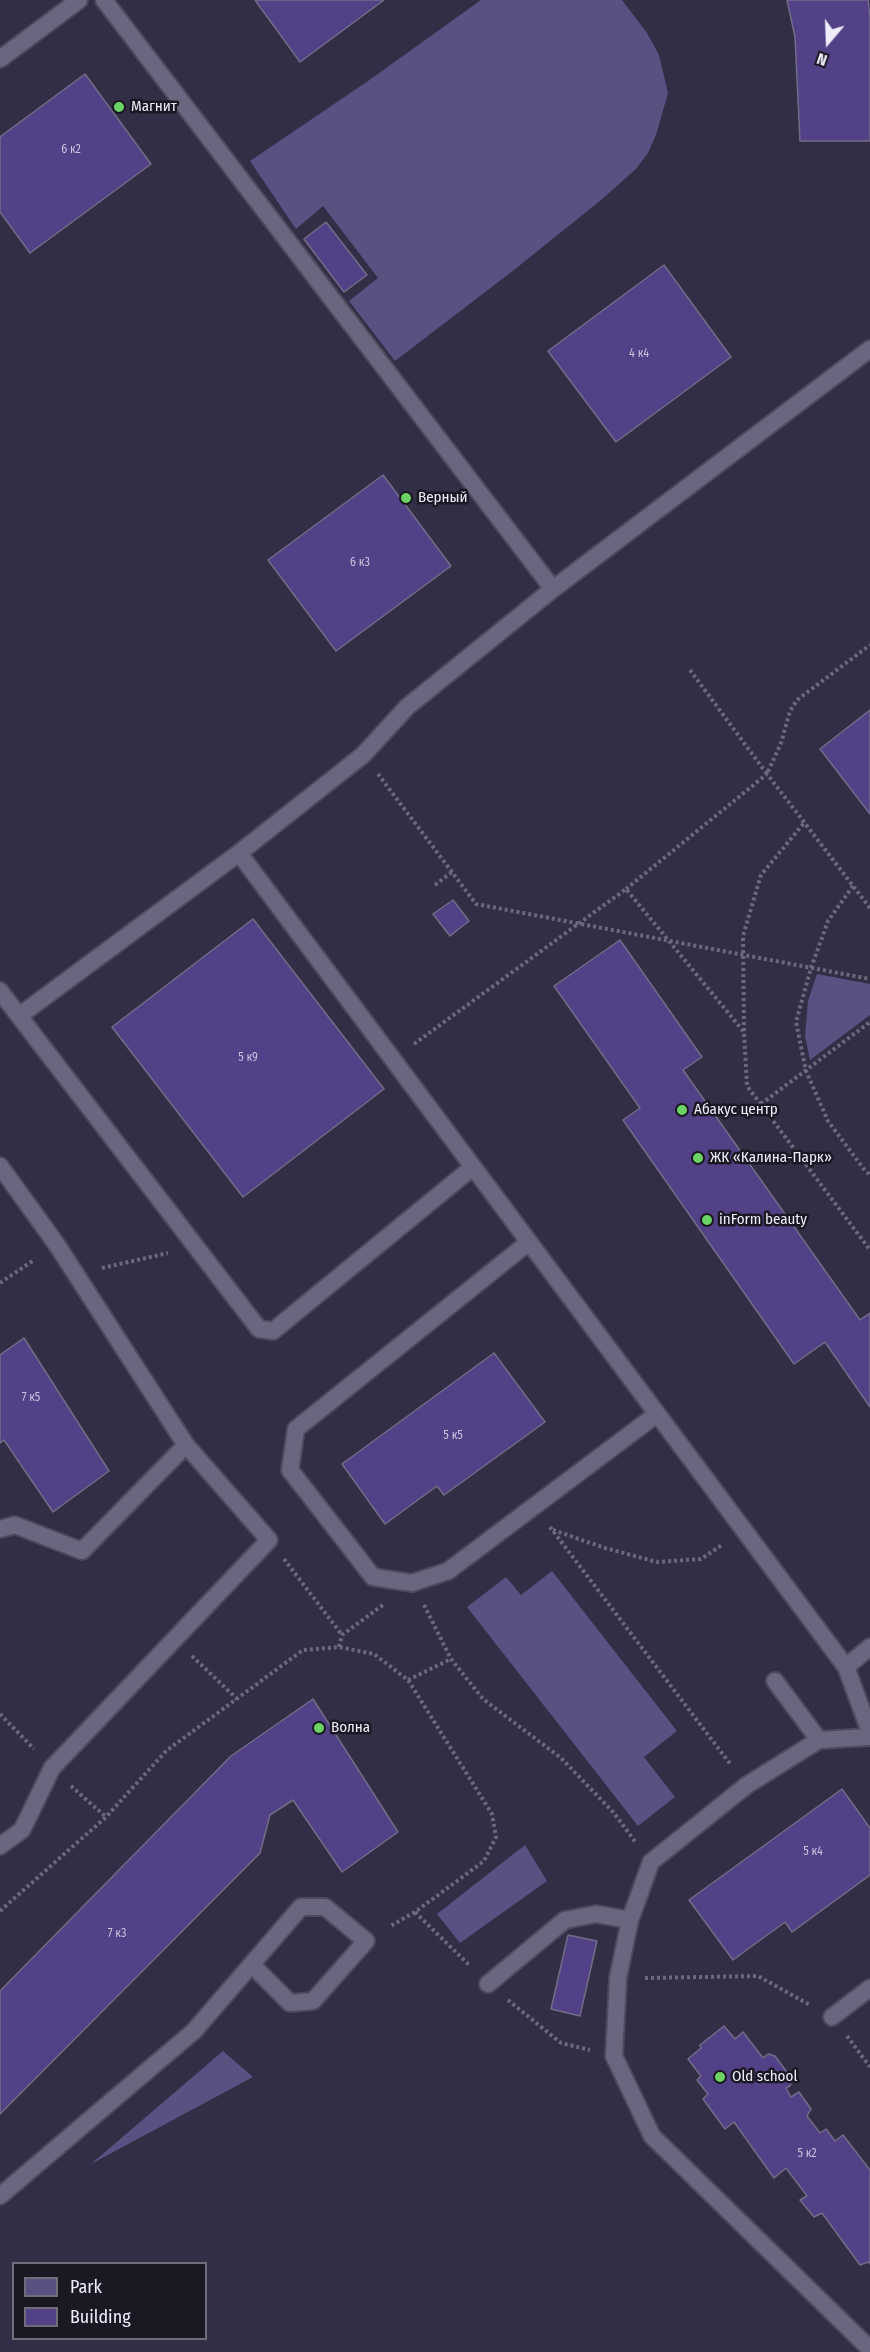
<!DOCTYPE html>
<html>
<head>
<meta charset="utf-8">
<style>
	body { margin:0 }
	#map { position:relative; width:870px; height:2352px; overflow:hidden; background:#322e45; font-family:"Fira Sans Condensed",sans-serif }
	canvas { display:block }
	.legend { position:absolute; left:12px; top:2262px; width:195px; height:78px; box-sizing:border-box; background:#1a1822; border:2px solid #6f6d79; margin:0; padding:8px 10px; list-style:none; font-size:18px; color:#efedfc }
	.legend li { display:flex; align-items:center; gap:12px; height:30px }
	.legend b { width:30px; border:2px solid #6f6d79 }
	.north { position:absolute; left:798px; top:12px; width:60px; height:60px; -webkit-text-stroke:4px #1a1822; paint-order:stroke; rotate:199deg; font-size:16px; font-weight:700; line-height:24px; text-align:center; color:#efedfc }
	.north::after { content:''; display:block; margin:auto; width:21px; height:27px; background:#efedfc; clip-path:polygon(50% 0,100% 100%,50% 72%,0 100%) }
</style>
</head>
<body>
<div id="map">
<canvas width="870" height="2352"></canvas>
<ul class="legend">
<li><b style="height:16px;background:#5a5082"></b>Park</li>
<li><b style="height:16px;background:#524186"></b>Building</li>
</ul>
<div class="north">N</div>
</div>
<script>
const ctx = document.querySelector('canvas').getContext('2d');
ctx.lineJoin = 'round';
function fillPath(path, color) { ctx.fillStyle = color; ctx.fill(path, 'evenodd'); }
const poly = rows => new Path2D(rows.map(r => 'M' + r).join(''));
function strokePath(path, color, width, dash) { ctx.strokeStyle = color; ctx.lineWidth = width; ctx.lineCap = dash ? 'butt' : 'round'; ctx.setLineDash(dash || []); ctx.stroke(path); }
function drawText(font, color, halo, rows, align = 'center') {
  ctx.font = font + ' "Fira Sans Condensed",sans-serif'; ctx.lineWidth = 5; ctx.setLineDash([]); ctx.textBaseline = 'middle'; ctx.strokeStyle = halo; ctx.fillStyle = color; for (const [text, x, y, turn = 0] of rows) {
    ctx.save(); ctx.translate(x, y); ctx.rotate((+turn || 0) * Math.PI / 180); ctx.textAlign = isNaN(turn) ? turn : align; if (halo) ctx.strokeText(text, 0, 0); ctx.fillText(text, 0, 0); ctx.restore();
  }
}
fillPath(poly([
	[481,0,622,0,647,33,659,55,668,93,656,135,648,153,636,169,601,200,514,270,395,361,349,301,378,278,323,206,296,229,250,161,368,81],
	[817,974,870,984,870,1015,810,1060,805,1036,808,1001],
	[552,1571,677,1731,644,1757,675,1797,638,1826,467,1607,506,1577,521,1595],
	[525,1845,547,1881,460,1943,437,1914],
	[223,2051,253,2077,91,2164]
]), '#5a5082');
const building = poly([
	[255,0,384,0,300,62,255,0],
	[787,0,868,0,870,17,870,141,800,141,795,37,787,0],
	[85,74,151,164,30,253,0,212,0,137,85,74],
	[326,222,367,275,344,292,304,239,326,222],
	[664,265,731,357,616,442,548,351,664,265],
	[383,475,451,566,336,651,268,560,383,475],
	[870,710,870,814,820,749,870,710],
	[453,900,469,921,450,936,433,914,453,900],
	[253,919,384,1089,243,1197,112,1027,253,919],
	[620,940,702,1057,683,1070,860,1320,870,1313,870,1407,825,1342,794,1364,623,1120,640,1108,554,986,620,940],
	[24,1338,109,1471,53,1512,4,1440,0,1443,0,1355,24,1338],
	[494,1353,545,1422,444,1495,437,1486,385,1524,342,1464,494,1353],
	[313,1699,398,1832,342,1872,293,1800,270,1815,260,1853,0,2114,0,1991,231,1756,313,1699],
	[842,1789,870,1828,870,1875,792,1932,785,1922,733,1960,689,1900,842,1789],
	[568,1935,597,1941,580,2016,551,2009,568,1935],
	[724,2026,735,2039,743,2032,763,2058,768,2054,775,2056,792,2079,790,2086,786,2088,791,2097,799,2092,811,2109,807,2116,820,2133,826,2129,835,2141,843,2135,870,2170,870,2264,868,2262,860,2265,822,2213,814,2217,800,2200,807,2196,786,2168,774,2178,734,2122,725,2129,703,2099,708,2094,697,2080,701,2076,688,2059,701,2048,700,2045,724,2026]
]);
fillPath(building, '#524186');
strokePath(building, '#716d87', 1.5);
const service = poly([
	[104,0,553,589],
	[0,59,79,0],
	[239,853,846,1667,870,1732],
	[0,991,259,1329,273,1331,473,1167],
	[19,1016,239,853,363,755,407,707,553,589,870,349],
	[0,1166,57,1245,186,1445,269,1540,52,1768,22,1830,0,1846],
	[529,1242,296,1429,290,1470,373,1577,412,1583,448,1571,657,1414],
	[0,1529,15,1525,82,1551,186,1445],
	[846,1667,870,1647],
	[775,1681,819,1740],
	[870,1737,819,1740,747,1785,651,1862,630,1920,618,1978,614,2056,652,2136,870,2349],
	[488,1984,565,1920,596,1914,630,1920],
	[832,2017,870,1988],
	[0,2196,194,2031,301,1907,325,1907,366,1941,313,2001,290,2003,252,1965]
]);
strokePath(service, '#4d4a5d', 20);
strokePath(poly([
	[690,670,767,774,781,743,790,711,797,700,870,645],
	[378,774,476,904,870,979],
	[435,885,452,872],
	[853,886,828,921,811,968,796,1022,806,1071,828,1121,863,1168,870,1175],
	[626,889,767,774,870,908],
	[744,1031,743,936,761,875,804,823],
	[414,1044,626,889,744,1032,747,1086,870,1250],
	[761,1104,870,1022],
	[102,1268,168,1253],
	[0,1283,34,1260],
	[550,1527,731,1765],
	[553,1530,605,1548,657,1562,701,1559,722,1545],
	[284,1559,342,1635],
	[424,1605,451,1659,483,1699,561,1758,614,1813,636,1843],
	[339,1647,342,1635,383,1605],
	[192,1656,237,1699],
	[408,1680,451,1659],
	[0,1714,34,1749],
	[71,1786,106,1817],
	[0,1911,106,1817,166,1751,303,1650,339,1647,374,1654,408,1680,492,1814,496,1837,484,1861,415,1912,389,1927],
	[415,1912,469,1965],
	[645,1978,758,1976,810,2005],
	[508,2000,561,2043,590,2050],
	[847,2036,870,2067]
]), '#6c697d', 4, [3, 3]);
strokePath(service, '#6a6680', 16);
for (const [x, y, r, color] of [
	[119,107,6,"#6bd363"],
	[406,498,6,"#6bd363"],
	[682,1110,6,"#6bd363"],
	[698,1158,6,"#6bd363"],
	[707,1220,6,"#6bd363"],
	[319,1728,6,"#6bd363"],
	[720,2077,6,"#6bd363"]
]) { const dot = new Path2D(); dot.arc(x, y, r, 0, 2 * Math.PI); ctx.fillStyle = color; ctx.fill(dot); strokePath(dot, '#1a1822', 2); }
drawText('12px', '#c8c2de', null, [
	["6 к2",71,150],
	["4 к4",639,354],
	["6 к3",360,563],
	["5 к9",248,1058],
	["7 к5",31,1398],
	["5 к5",453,1436],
	["5 к4",813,1852],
	["7 к3",117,1934],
	["5 к2",807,2154]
]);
drawText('15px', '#efedfc', '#1a1822', [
	["Магнит",131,107],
	["Верный",418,498],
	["Абакус центр",694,1110],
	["ЖК «Калина-Парк»",710,1158],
	["inForm beauty",719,1220],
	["Волна",331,1728],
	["Old school",732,2077]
], 'left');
</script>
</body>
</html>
